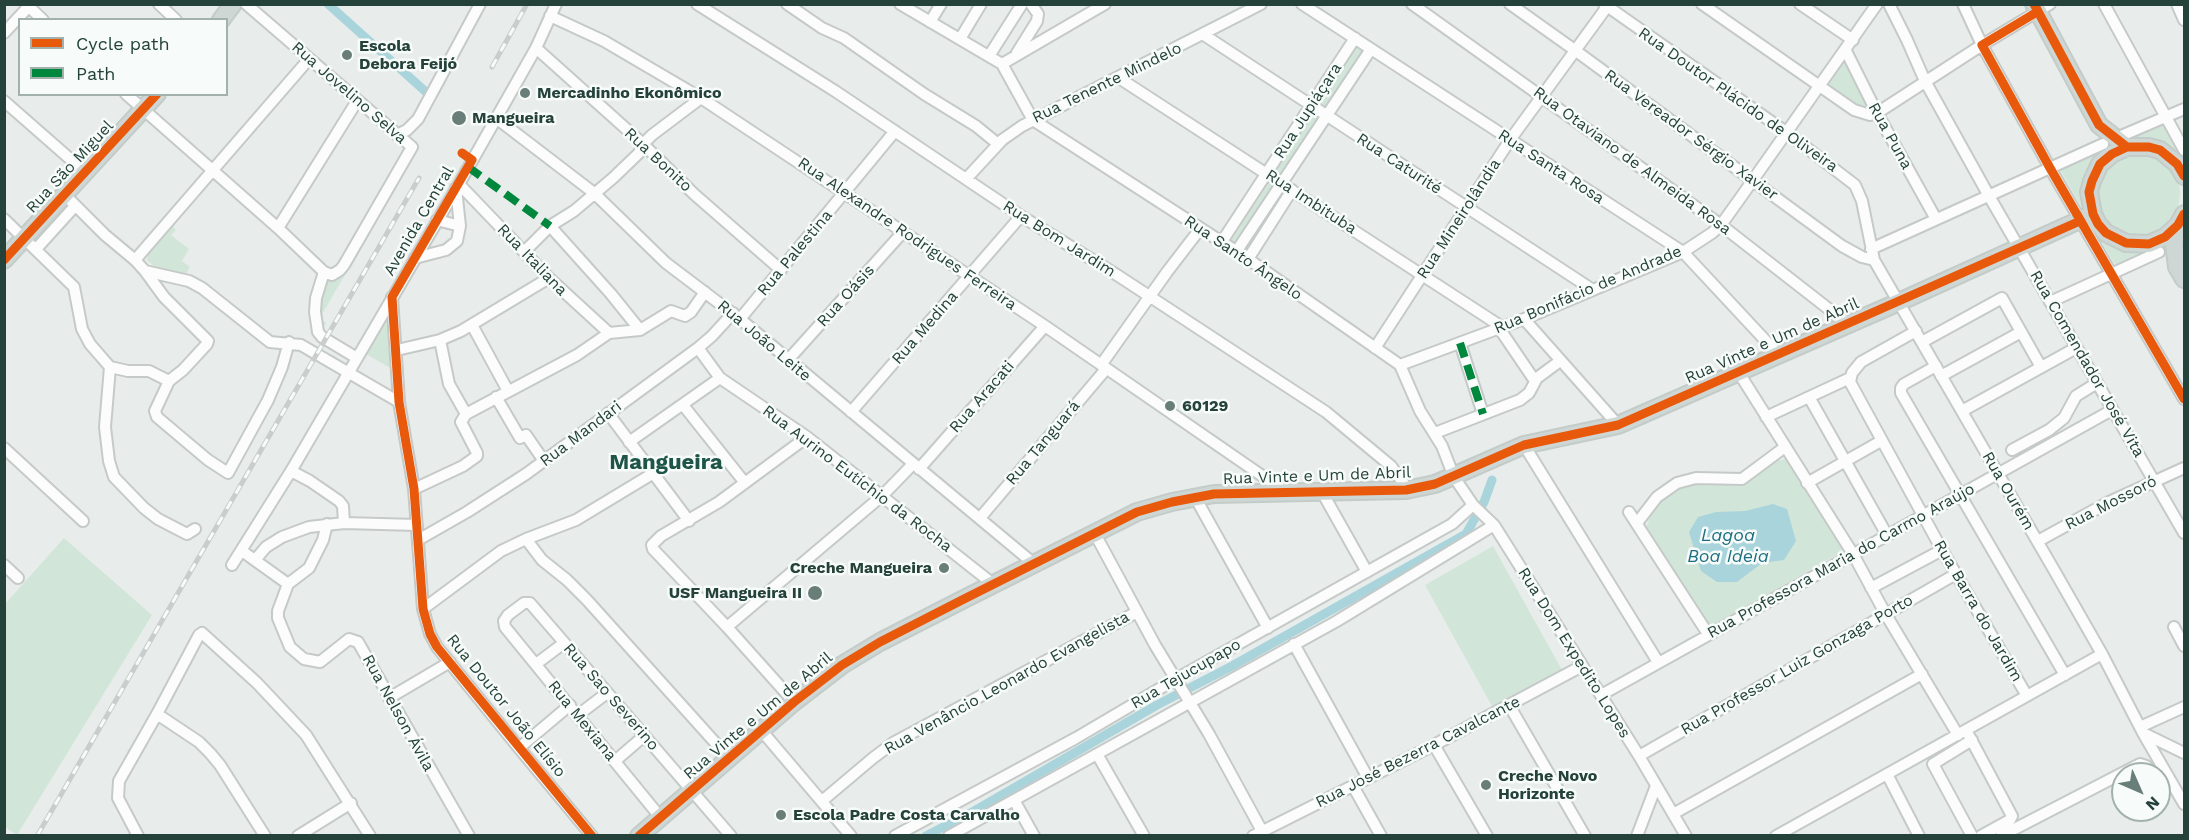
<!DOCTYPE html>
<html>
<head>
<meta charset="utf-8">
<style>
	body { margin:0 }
	#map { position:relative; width:2189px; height:840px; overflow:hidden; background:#e8edeb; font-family:"Work Sans",sans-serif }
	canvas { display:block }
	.frame { position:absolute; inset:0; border:6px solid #24423a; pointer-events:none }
	.legend { position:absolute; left:18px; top:18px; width:210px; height:78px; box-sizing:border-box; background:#f7fbf9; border:2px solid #a3b1ad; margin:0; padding:8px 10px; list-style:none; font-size:18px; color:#24423a }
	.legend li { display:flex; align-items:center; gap:12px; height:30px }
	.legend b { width:30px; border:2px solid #a3b1ad }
	.north { position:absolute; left:2111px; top:762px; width:60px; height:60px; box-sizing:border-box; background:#f7fbf9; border:2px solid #a3b1ad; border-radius:50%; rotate:135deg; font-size:16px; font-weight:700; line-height:24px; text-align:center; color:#24423a }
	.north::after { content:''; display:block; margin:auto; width:21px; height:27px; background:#697e78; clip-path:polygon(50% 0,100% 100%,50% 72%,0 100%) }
</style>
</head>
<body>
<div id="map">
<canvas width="2189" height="840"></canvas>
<div class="frame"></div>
<ul class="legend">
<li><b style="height:8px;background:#e8590c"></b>Cycle path</li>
<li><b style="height:8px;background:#00873e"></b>Path</li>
</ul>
<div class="north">N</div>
</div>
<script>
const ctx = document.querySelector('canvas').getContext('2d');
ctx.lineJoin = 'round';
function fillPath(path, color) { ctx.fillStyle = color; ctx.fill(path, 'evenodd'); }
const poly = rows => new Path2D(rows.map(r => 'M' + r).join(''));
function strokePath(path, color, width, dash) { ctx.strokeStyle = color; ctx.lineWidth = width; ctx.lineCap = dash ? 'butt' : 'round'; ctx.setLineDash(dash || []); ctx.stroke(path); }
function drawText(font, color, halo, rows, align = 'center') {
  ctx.font = font + ' "Work Sans",sans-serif'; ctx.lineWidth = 5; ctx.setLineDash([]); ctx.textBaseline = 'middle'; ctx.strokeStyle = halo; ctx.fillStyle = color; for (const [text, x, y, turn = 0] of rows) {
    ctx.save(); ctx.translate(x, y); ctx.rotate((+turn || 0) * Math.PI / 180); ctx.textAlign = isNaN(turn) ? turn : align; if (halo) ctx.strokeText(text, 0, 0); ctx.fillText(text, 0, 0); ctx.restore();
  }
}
fillPath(poly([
	[1356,45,1364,51,1326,108,1321,106,1319,100],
	[1845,59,1870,108,1869,109,1850,101,1827,83],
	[1312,112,1318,114,1320,117,1282,175,1277,175,1274,168],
	[2162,123,2167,125,2184,157,2184,164,2126,139],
	[2101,151,2103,152,2086,209,2083,210,2060,169],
	'2096 194a42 42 0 1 1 84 0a42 42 0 1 1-84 0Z',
	[1266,181,1269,181,1275,186,1236,243,1233,242,1230,237],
	[172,226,176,230,171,235,189,249,182,261,190,267,186,274,154,266,147,260,148,253],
	[2093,228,2153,250,2116,266],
	[350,260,353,261,321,316,322,320,326,323,321,333,313,317,322,283],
	[387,311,390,335,392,369,364,353],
	[1786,459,1842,546,1841,549,1840,553,1715,624,1708,625,1704,623,1646,528,1652,511,1662,497,1689,481,1734,482,1770,462],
	[64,538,152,615,17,835,5,827,5,604],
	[1493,546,1562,670,1493,708,1425,585]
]), '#d1e6d8');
fillPath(poly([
	[1773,504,1787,509,1796,541,1784,560,1762,563,1737,582,1717,582,1701,571,1689,532,1698,517,1716,512,1745,511]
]), '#a9d4db');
strokePath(poly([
	[328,4,426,92],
	[926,836,976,810,1157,705,1232,666,1466,534,1484,502,1492,480]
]), '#a9d4db', 9);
const minor = poly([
	[26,4,43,20],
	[159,4,176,20],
	[246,4,412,147,344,265,340,270,332,275,324,272],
	[697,4,835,91,1021,216,1117,275,1326,412,1391,466,1404,484,1406,490],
	[787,4,822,28,844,38,924,94,976,126,998,144],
	[900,4,1002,64,1033,120,1248,259,1400,365,1420,411,1442,446,1454,477,1473,505,1494,525,1639,756,1686,836],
	[1302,4,1683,252,1778,354],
	[1412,4,1721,225,1848,324],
	[1510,4,1576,51,1842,246,1862,257,1874,260],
	[1604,4,1786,132,1855,185,1862,201,1874,260,2054,570,2102,654,2143,733,2184,804],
	[1702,4,1854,110,1870,115,1877,113,1982,45,2050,4],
	[1800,4,1853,40],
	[1889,4,1907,40,1925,81,1989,196,2184,533],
	[1963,4,1982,45,2050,168,2184,399],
	[2104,4,2184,150],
	[2177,4,2184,20],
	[550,16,604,41,701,98,1045,326,1287,493],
	[930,22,941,4],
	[4,33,31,4],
	[1204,35,1593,290],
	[960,39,981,4],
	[536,48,643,144,694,194,781,270],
	[1846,51,1877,113,1936,219],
	[1017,53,1037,21,1038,14,1031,4],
	[989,56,1022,4],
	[1002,64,1105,4],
	[1119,78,1502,327],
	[126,94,278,228,324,272,316,298,315,312,318,332,322,337,357,358],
	[4,101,85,172],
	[496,118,594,193,666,263,740,319,1033,563],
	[397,135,407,130,418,119,480,4],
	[2114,139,2184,109],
	[966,179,1002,140,1022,126,1261,4],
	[459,184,549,278,609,333],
	[64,194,105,235,135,260,145,271,164,297,208,341,207,344,183,370,169,381],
	[4,219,74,287,82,329,90,344,110,367,128,371,149,371,169,381],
	[437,220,460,226],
	[550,226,611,294,640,330],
	[278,228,357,101],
	[1221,243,1355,38],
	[37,248,75,206],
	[1871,249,2103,144],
	[525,251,550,226,574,211,613,178,639,153,643,144,652,135,701,98],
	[1236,252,1371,49],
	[415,258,446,250,457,241,460,226,456,188],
	[1248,259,1292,190],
	[135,260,309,59],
	[145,271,189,281,202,288,270,342,301,345,399,402],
	[392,297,399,402,414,489,423,609,430,634,437,647,519,748,592,836],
	[2050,302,2159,252],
	[740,319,895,131],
	[1524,319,1618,425],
	[472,325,508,391],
	[1499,328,1535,381],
	[1916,331,1861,362,1852,373,1850,382,1942,550,2027,696],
	[440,340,449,384,466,414],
	[1922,342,2002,298,2041,367],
	[1460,343,1483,414],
	[698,348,720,378,807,437,993,584],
	[1375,348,1510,140,1609,4],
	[397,350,440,340,461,331,549,278],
	[788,360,903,232],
	[1101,365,1167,272,1200,229],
	[1400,365,1524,319,1683,252,1712,233,1721,225,1741,197,1877,4],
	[1936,366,1904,384,1901,388,1901,393,2065,675],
	[110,367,105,427,109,461,114,477,144,508,158,519,185,533,187,534,195,529],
	[1739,373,1853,554,1885,613,1958,735],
	[1941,376,2021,332],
	[169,381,155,411,157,417,208,460,228,473,268,400,282,367,289,342],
	[496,397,520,438,526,435,544,461],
	[1809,397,1887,535],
	[683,405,745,483],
	[1962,411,2076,348],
	[851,412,1021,216],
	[608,413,689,521],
	[1766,417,1850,378],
	[1435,433,1520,400,1529,393,1537,378,1560,361],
	[629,442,720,378],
	[1524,445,1658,662],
	[4,448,83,521],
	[2012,450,2049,430,2064,418,2076,396,2097,383],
	[919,469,1045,326],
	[291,471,310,481,339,501,343,506,344,523],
	[1807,483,1881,441],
	[414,489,463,466,477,456,477,453,461,422,466,414,577,355,609,333,640,330,671,311,685,316,691,312,705,292],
	[1322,492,1367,572],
	[1195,497,1268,628],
	[1629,512,1708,634],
	[980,518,1106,369],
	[1637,523,1657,497,1677,483,1696,478,1742,479,1785,447],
	[1094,532,1155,645,1209,734,1262,831],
	[526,539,542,560,567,580,587,600,729,758],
	[418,540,467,512,526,474,698,348,712,336,733,313],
	[2038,541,2109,502,2184,468],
	[242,551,288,584,278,611,278,618,290,647,304,659,320,662,349,639,358,642,469,836],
	[255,560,266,547,282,537,309,527,344,523,417,525],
	[4,565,18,578],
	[232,565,291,471,459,184,536,48,556,4],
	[288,584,309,568,323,540,327,524],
	[1871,588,1942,550],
	[423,609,501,551,526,539,576,520,652,474],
	[727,627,883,495,913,464],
	[2174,627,2184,646],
	[1294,644,1368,778],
	[536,664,564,643],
	[1601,695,2112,410],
	[389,698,450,662],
	[794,702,727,627,653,549,652,545,661,536,719,502,807,437],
	[1509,705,1585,836],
	[157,714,199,742,210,753,220,765,265,836],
	[578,715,607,693],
	[2140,727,2184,707],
	[761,730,851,836],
	[1966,730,2012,816,2010,820,1981,836],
	[2143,733,2184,753],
	[1972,740,1933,764,1972,836],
	[1434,745,1487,836],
	[519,748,570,705],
	[1097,754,1144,836],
	[1639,756,1956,574],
	[615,761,644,736],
	[1887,774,1919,836],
	[1353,786,1381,836],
	[1014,800,1034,836],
	[822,801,873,758,893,743,1137,612],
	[1673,814,1922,674],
	[661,818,505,627,504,621,508,615,524,603,530,603,731,836],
	[138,836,118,798,119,781,157,714,199,635,202,633,257,683,306,735,370,836],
	[298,836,351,803],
	[895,836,1076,738,1176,679,1452,524,1473,505],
	[949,836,1337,621,1494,525],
	[1253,836,1434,745,1582,666],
	[1637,836,1656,786],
	[1776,836,2102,654],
	[2001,836,2140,764,2146,766,2155,774]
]);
const primary = poly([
	[2034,4,2099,125,2127,147],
	[221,20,233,4],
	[2184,176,2177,164,2160,150,2149,147,2127,147,2112,154,2100,164,2092,181,2089,192,2093,214,2098,224,2106,233,2126,243,2149,244,2165,237,2178,225,2184,214],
	[2178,225,2174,244,2177,267,2184,279],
	[4,260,157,94],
	[639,836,794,702,842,665,880,642,964,599,1137,512,1172,502,1214,494,1406,490,1435,484,1524,445,1618,425,1899,302,2093,214]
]);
strokePath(minor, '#c5cac8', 14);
strokePath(primary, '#c3ccc9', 20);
strokePath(minor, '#fcfcfc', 10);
strokePath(primary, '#cfd7d5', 16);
const rail = poly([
	[492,67,527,4],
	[37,836,419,178]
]);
strokePath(rail, '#c9cdcc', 5);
strokePath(rail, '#f7fbf9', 3, [9]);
strokePath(poly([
	[468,167,550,226],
	[1460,343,1483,414]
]), '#00873e', 8, [15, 8]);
strokePath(poly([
	[2034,4,2099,125,2127,147],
	[2037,12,1982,45,2050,168,2184,399],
	[462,153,472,160,392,297,399,402,414,489,423,609,430,634,437,647,592,836],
	[2184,176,2177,164,2160,150,2149,147,2127,147,2112,154,2100,164,2092,181,2089,192,2093,214,2098,224,2106,233,2126,243,2149,244,2165,237,2178,225,2184,214],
	[4,260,157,94],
	[639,836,794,702,842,665,880,642,964,599,1137,512,1172,502,1214,494,1406,490,1435,484,1524,445,1618,425,2080,221]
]), '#e8590c', 9);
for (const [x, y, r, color] of [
	[347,55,6,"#697e78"],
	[525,93,6,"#697e78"],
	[459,118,8,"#697e78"],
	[1170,406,6,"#697e78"],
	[944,568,6,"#697e78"],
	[815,593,8,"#697e78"],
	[1486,785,6,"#697e78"],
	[781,815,6,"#697e78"]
]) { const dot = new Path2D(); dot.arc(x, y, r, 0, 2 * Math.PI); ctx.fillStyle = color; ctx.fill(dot); strokePath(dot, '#f7fbf9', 2); }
drawText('bold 16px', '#24423a', '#f7fbf9', [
	["Escola",359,46],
	["Debora Feijó",359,64],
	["Mercadinho Ekonômico",537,93],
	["Mangueira",472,118],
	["60129",1182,406],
	["Creche Mangueira",932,568,"right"],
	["USF Mangueira II",802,593,"right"],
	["Creche Novo",1498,776],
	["Horizonte",1498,794],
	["Escola Padre Costa Carvalho",793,815]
], 'left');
drawText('16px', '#24423a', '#f7fbf9', [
	["Rua Tenente Mindelo",1107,83,-26],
	["Rua Jovelino Selva",349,93,41],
	["Rua Doutor Plácido de Oliveira",1738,100,35],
	["Rua Jupiáçara",1308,111,-57],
	["Rua Vereador Sérgio Xavier",1691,135,36],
	["Rua Puna",1890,136,61],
	["Rua Bonito",658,160,43],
	["Rua Otaviano de Almeida Rosa",1632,161,36],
	["Rua Caturité",1399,164,33],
	["Rua São Miguel",70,167,-47],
	["Rua Santa Rosa",1551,167,33],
	["Rua Imbituba",1311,202,33],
	["Rua Mineirolândia",1459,219,-57],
	["Avenida Central",419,221,-60],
	["Rua Alexandre Rodrigues Ferreira",907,234,34],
	["Rua Bom Jardim",1059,239,32],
	["Rua Palestina",795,253,-50],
	["Rua Santo Ângelo",1243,258,34],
	["Rua Italiana",532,260,46],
	["Rua Bonifácio de Andrade",1588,290,-23],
	["Rua Oásis",846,296,-48],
	["Rua Medina",925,328,-49],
	["Rua João Leite",764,341,40],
	["Rua Vinte e Um de Abril",1772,341,-24],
	["Rua Comendador José Vita",2087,364,60],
	["Rua Aracati",982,397,-49],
	["Rua Mandari",581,434,-37],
	["Rua Tanguará",1043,443,-50],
	["Rua Vinte e Um de Abril",1317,476,-2],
	["Rua Aurino Eutíchio da Rocha",857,479,37],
	["Rua Ourém",2008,491,60],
	["Rua Mossoró",2111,503,-27],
	["Rua Professora Maria do Carmo Araújo",1841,561,-29],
	["Rua Barra do Jardim",1978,611,60],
	["Rua Dom Expedito Lopes",1574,653,58],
	["Rua Professor Luiz Gonzaga Porto",1797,665,-30],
	["Rua Tejucupapo",1186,674,-30],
	["Rua Venâncio Leonardo Evangelista",1007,683,-29],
	["Rua Sao Severino",611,697,49],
	["Rua Doutor João Elísio",506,706,51],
	["Rua Nelson Ávila",398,713,61],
	["Rua Vinte e Um de Abril",758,716,-40],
	["Rua Mexiana",582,721,51],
	["Rua José Bezerra Cavalcante",1418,752,-27]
]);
drawText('italic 18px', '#1c6f80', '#f7fbf9', [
	["Lagoa",1728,536],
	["Boa Ideia",1728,557]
]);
drawText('bold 22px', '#1f5548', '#f7fbf9', [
	["Mangueira",666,463]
]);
</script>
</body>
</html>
